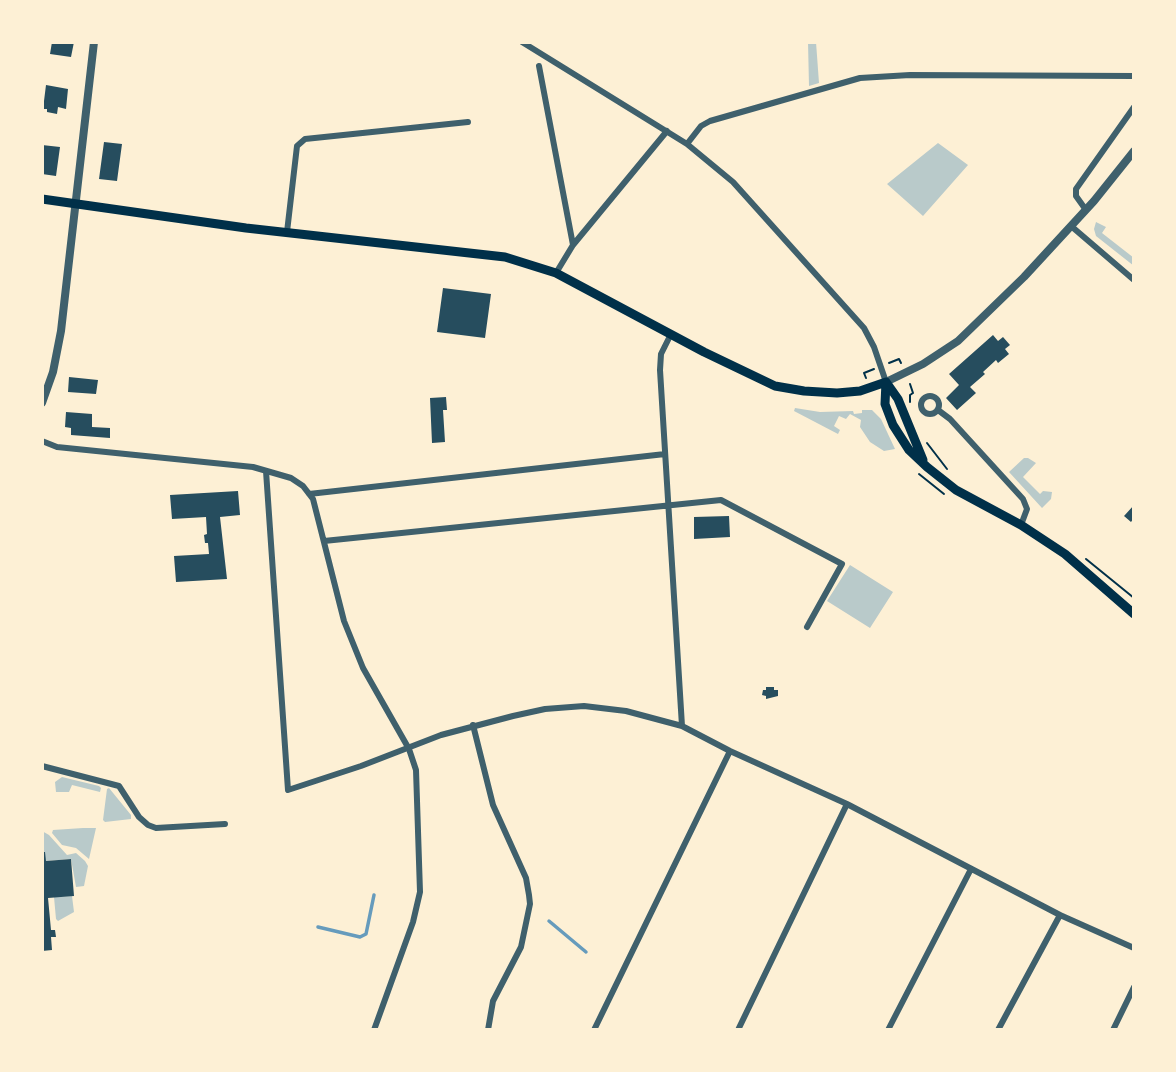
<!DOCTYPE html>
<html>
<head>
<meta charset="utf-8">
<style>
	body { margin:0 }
	#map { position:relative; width:1176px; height:1072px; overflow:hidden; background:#fdf0d5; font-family:"Varela Round",sans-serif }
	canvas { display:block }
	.frame { position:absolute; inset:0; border:44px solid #fdf0d5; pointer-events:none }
</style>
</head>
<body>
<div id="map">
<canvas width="1176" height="1072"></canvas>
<div class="frame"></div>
</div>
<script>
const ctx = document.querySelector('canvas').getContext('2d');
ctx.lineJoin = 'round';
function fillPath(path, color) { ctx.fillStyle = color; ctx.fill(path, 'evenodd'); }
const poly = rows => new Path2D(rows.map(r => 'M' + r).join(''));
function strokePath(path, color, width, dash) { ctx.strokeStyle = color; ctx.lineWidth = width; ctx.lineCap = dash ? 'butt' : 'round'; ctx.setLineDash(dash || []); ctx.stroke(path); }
fillPath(poly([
	[808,42,816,42,819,83,809,86],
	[938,143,968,165,923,216,887,184],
	[1096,222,1106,227,1102,233,1134,258,1134,266,1096,236,1094,229],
	[795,408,820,412,853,411,854,414,862,413,862,410,872,410,881,419,895,449,884,451,870,442,860,427,861,420,850,414,846,419,839,416,834,426,840,430,838,434,794,411],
	[1024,458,1028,458,1036,463,1023,477,1040,494,1043,491,1052,492,1051,499,1042,508,1009,472],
	[850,565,893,592,870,628,827,601],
	[62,777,99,786,101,788,100,792,72,785,69,792,56,792,55,782],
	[109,788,131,815,131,819,105,822,103,820,107,789],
	[83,828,96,828,89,859,76,848,62,845,52,833,53,830],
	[42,831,49,835,67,855,76,853,85,861,88,866,84,886,76,887,71,859,46,861,42,852],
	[72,896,74,912,58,921,56,919,54,897]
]), '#b9caca');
strokePath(poly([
	[549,921,586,952],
	[318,927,360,937,366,934,374,895]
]), '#669bbc', 3.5);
fillPath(poly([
	[52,42,74,42,71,57,50,54],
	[46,85,68,89,66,109,58,107,57,114,47,112,47,109,43,109],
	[104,142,122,144,117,181,99,179],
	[42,145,60,147,56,176,42,174],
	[443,288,491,294,485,338,437,332],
	[993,335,998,341,1003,337,1010,345,1005,349,1009,354,998,363,996,360,983,372,985,374,970,387,976,393,957,410,946,398,959,385,949,374],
	[69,377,98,380,96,394,68,392],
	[446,397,447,410,443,410,445,442,432,443,430,398],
	[66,412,92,414,92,427,110,428,110,438,71,435,71,428,65,427],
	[238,491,240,515,220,517,227,579,176,582,174,556,209,554,208,543,205,543,204,535,207,534,206,517,172,519,170,495],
	[1134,505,1134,518,1131,522,1124,516],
	[729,516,730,537,694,539,694,517],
	[766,687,774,687,774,690,778,690,778,696,766,699,766,696,762,695,763,690,766,690],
	[42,852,45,852,46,861,71,859,74,896,48,898,51,930,55,930,56,937,51,937,52,950,42,951]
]), '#264d5e');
strokePath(poly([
	[889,363,899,359,901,363],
	[866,378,864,373,874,369],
	[910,384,913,393,910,395,910,402],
	[927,443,947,469],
	[919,474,944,494],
	[1086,559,1134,598]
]), '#003049', 2);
strokePath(poly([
	[522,42,687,144,733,182,864,328,874,347,886,382],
	[539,66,573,245],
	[687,144,701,126,710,121,860,78,910,75,1134,76],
	[1086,210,1076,196,1076,189,1134,107],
	[1071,226,1134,280],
	[287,232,297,146,305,139,468,122],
	[556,273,573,245,667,131],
	[671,334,661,354,660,370,682,726],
	'921 405a9 9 0 1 1 18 0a9 9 0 1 1-18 0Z',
	[938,410,950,419,1023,499,1027,509,1021,525],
	[42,441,57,447,253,467,291,478,303,486,313,499,344,621,363,668,409,749,416,770,420,892,413,922,374,1030],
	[266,471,288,790,361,766,441,735,513,716,545,709,584,706,626,711,682,726,730,751,847,804,1060,915,1134,948],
	[309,494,665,454],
	[324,541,721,500,842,564,807,627],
	[473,725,493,805,526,878,529,895,530,904,521,947,493,1001,488,1030],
	[42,766,119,786,139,817,148,825,156,828,225,824],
	[594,1030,730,751],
	[738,1030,847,804],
	[888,1030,971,869],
	[998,1030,1060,915],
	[1113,1030,1134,987]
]), '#3f606c', 6);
strokePath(poly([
	[886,382,923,364,958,341,1024,277,1094,201,1134,151],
	[42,403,53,372,61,331,94,42]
]), '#3f606c', 8);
strokePath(poly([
	[42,199,246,228,505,257,556,273,704,352,775,386,804,391,837,393,860,391,886,382],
	[886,382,885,404,893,425,909,450,927,467,956,490,1021,525,1065,554,1134,614],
	[886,382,898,399,923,460]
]), '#003049', 9);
</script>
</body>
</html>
